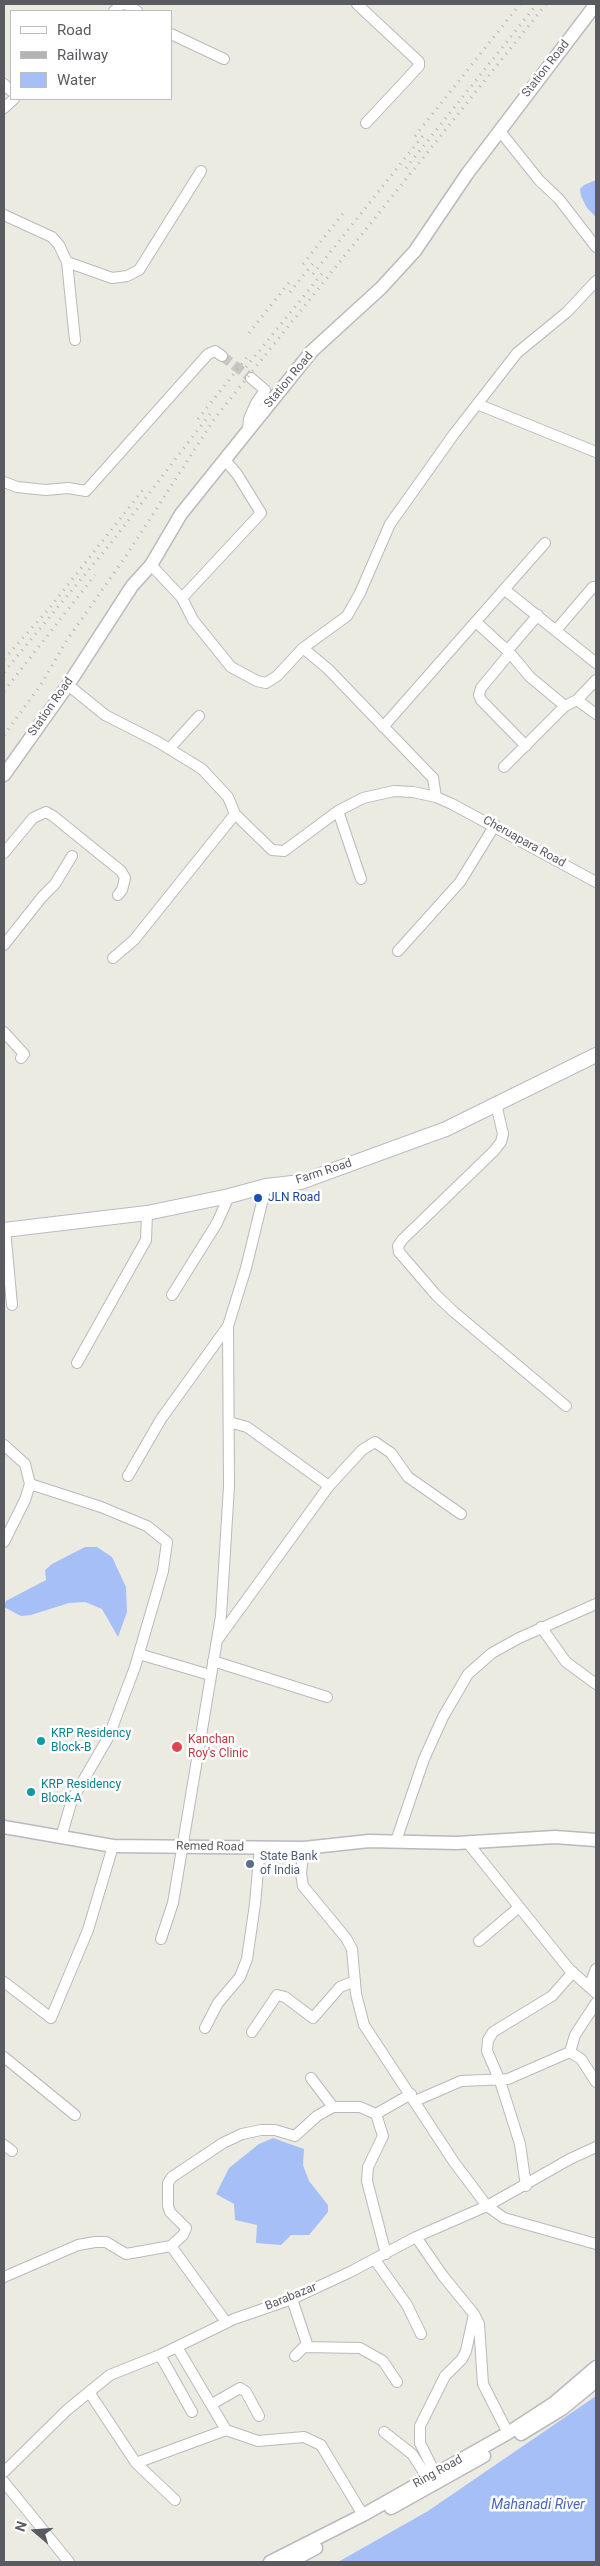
<!DOCTYPE html>
<html>
<head>
<meta charset="utf-8">
<style>
	body { margin:0 }
	#map { position:relative; width:600px; height:2566px; overflow:hidden; background:#ebebe1; font-family:Roboto,sans-serif }
	canvas { display:block }
	.frame { position:absolute; inset:0; border:5px solid #5a5b61; pointer-events:none }
	.legend { position:absolute; left:10px; top:10px; width:162px; height:90px; box-sizing:border-box; background:#fff; border:1px solid #bdbdc0; margin:0; padding:6px 9px; list-style:none; font-size:15px; color:#5a5b61 }
	.legend li { display:flex; align-items:center; gap:10px; height:25px }
	.legend b { width:25px; border:1px solid #bdbdc0 }
	.north { position:absolute; left:10px; top:2506px; width:50px; height:50px; -webkit-text-stroke:4px #fff; paint-order:stroke; rotate:288deg; font-size:14px; font-weight:700; line-height:20px; text-align:center; color:#5a5b61 }
	.north::after { content:''; display:block; margin:auto; width:18px; height:22px; background:#5a5b61; clip-path:polygon(50% 0,100% 100%,50% 72%,0 100%) }
</style>
</head>
<body>
<div id="map">
<canvas width="600" height="2566"></canvas>
<div class="frame"></div>
<ul class="legend">
<li><b style="height:6px;background:#fff"></b>Road</li>
<li><b style="height:6px;background:#b4b4b5"></b>Railway</li>
<li><b style="height:14px;background:#a6bff7"></b>Water</li>
</ul>
<div class="north">N</div>
</div>
<script>
const ctx = document.querySelector('canvas').getContext('2d');
ctx.lineJoin = 'round';
function fillPath(path, color) { ctx.fillStyle = color; ctx.fill(path, 'evenodd'); }
const poly = rows => new Path2D(rows.map(r => 'M' + r).join(''));
function strokePath(path, color, width, dash) { ctx.strokeStyle = color; ctx.lineWidth = width; ctx.lineCap = dash ? 'butt' : 'round'; ctx.setLineDash(dash || []); ctx.stroke(path); }
function drawText(font, color, halo, rows, align = 'center') {
  ctx.font = font + ' Roboto,sans-serif'; ctx.lineWidth = 5; ctx.setLineDash([]); ctx.textBaseline = 'middle'; ctx.strokeStyle = halo; ctx.fillStyle = color; for (const [text, x, y, turn = 0] of rows) {
    ctx.save(); ctx.translate(x, y); ctx.rotate((+turn || 0) * Math.PI / 180); ctx.textAlign = isNaN(turn) ? turn : align; if (halo) ctx.strokeText(text, 0, 0); ctx.fillText(text, 0, 0); ctx.restore();
  }
}
fillPath(poly([
	[596,180,596,217,587,208,581,196,580,189,584,185],
	[85,1547,97,1547,112,1557,126,1587,127,1612,118,1637,102,1609,85,1602,69,1603,31,1615,21,1616,4,1607,6,1601,46,1580,45,1570,52,1564],
	[273,2138,304,2149,303,2165,309,2181,328,2205,328,2212,309,2235,291,2235,281,2245,256,2243,257,2225,235,2220,234,2204,216,2194,229,2168,259,2144],
	[596,2396,596,2562,338,2562,428,2511]
]), '#a6bff7');
strokePath(poly([
	[222,356,251,378]
]), '#c7c7c1', 10, [10, 5]);
const minor = poly([
	[126,4,137,11],
	[357,4,419,62,419,66,408,78,366,123],
	[114,11,122,4],
	[171,34,224,59],
	[4,84,11,91],
	[4,108,14,99],
	[499,130,539,180,559,199,596,247],
	[4,215,52,237,59,245,67,262,75,340],
	[67,262,112,278,127,276,139,270,201,171],
	[477,404,596,452],
	[248,429,249,419,256,403,265,390,251,378],
	[4,482,17,487,46,490,68,488,86,491,208,354,215,351,222,356],
	[151,565,182,598,193,620,231,667,257,681,266,683,277,676,303,648,347,616,360,593,390,524,454,434,517,353,567,312,596,281],
	[505,590,596,663],
	[182,598,261,513,237,474,225,460],
	[476,622,510,653,530,677,565,706,577,700,596,680],
	[557,629,593,587],
	[303,648,328,669,433,778,436,797],
	[507,651,538,615],
	[510,653,481,688,479,695,481,700,526,746],
	[68,685,105,715,158,742,202,769,228,797,235,814,272,850,284,851,338,811,363,798,394,791,413,792,436,797,452,804,596,882],
	[577,700,596,714],
	[383,727,545,543],
	[169,749,199,716],
	[504,767,565,706],
	[338,811,361,879],
	[4,853,33,818,46,812,53,816,121,871,125,878,122,890,118,895],
	[4,945,42,897,55,884,72,856],
	[398,951,460,882,495,825],
	[113,958,134,940,235,814],
	[4,1032,24,1054,21,1058],
	[496,1104,503,1134,501,1142,494,1151,403,1239,398,1246,399,1252,436,1295,454,1312,566,1406],
	[5,1229,12,1305],
	[172,1295,217,1223,229,1196],
	[77,1363,146,1240,147,1213],
	[4,1445,25,1464,30,1484,25,1500,4,1542],
	[128,1476,161,1419,228,1326],
	[30,1484,101,1507,147,1526,167,1542,163,1571,135,1667,109,1736,72,1800,61,1837],
	[329,1486,362,1450,375,1442,391,1453,408,1477,461,1514],
	[541,1627,566,1662,596,1684],
	[218,1639,329,1486,247,1427,229,1422],
	[139,1654,210,1675],
	[213,1661,327,1697],
	[396,1841,424,1759,443,1717,468,1674,492,1653,519,1638,596,1604],
	[467,1842,569,1969,596,1993],
	[304,1848,301,1873,303,1886,346,1938,352,1949,356,1994,364,2025,454,2162,487,2206,504,2218,596,2244],
	[161,1939,173,1903,221,1616,229,1486,228,1326,246,1268,266,1186],
	[479,1941,518,1908],
	[4,1982,51,2018,88,1930,113,1846],
	[589,1987,596,1969],
	[205,2028,218,2003,240,1977,247,1959,255,1904,260,1847],
	[252,2032,277,1995,285,1997,313,2018,340,1987,355,1981],
	[570,2052,575,2035,596,2003],
	[4,2057,75,2115],
	[311,2078,333,2107],
	[415,2101,461,2081,508,2079,570,2052,581,2059,596,2082],
	[376,2114,383,2136,368,2167,367,2181,386,2254],
	[4,2145,12,2151],
	[526,2186,520,2144,500,2081,487,2051,488,2040,493,2032,552,1996,573,1972],
	[416,2237,443,2276,474,2314,479,2324,483,2384,508,2433],
	[171,2246,183,2235,186,2228,170,2212,168,2206,168,2183,172,2177,223,2143,242,2134,261,2130,275,2130,295,2136,317,2116,333,2107,360,2107,376,2114,411,2094],
	[375,2260,407,2305,421,2334],
	[4,2277,78,2245,95,2242,106,2242,126,2254,171,2246,226,2322],
	[292,2299,307,2344,295,2356],
	[305,2347,360,2348,383,2361,397,2382],
	[160,2355,192,2412],
	[89,2392,136,2463,175,2500],
	[212,2404,240,2388,246,2392,259,2416],
	[226,2430,258,2441,304,2437,321,2445,363,2515],
	[384,2432,412,2454,427,2477],
	[136,2463,226,2430,177,2347],
	[4,2472,67,2410,110,2375,160,2355,234,2319,292,2299,350,2272,416,2237,487,2206,570,2159,596,2147],
	[435,2473,420,2443,420,2426,445,2376,462,2359,466,2351,474,2314],
	[4,2482,69,2562]
]);
const tertiary = poly([
	[4,775,68,685,132,586,151,565,181,514,312,351,381,288,415,251,467,174,596,4],
	[4,1827,113,1846,304,1848,369,1841,457,1843,555,1837,596,1840],
	[521,2434,562,2409,596,2381],
	[391,2508,484,2456],
	[270,2562,363,2515,508,2433,554,2403,596,2367],
	[290,2562,316,2548]
]);
const secondary = poly([
	[4,1230,147,1213,229,1196,266,1186,301,1182,446,1129,596,1055]
]);
strokePath(minor, '#b9b9bf', 12);
strokePath(tertiary, '#b9b9bf', 15);
strokePath(secondary, '#babbc2', 16);
strokePath(minor, '#fff', 10);
strokePath(tertiary, '#fff', 12);
strokePath(secondary, '#fff', 14);
strokePath(poly([
	[415,136,520,4],
	[406,168,537,4],
	[303,264,345,211],
	[313,274,425,133],
	[290,292,315,261],
	[249,333,291,280],
	[246,367,325,270],
	[198,419,248,356],
	[4,659,48,610,146,486],
	[4,672,111,543,210,414],
	[4,691,95,575],
	[4,735,40,686,67,640,126,556,215,418,546,4]
]), '#b4b4b5', 3, [1, 6]);
for (const [x, y, r, color] of [
	[258,1198,5,"#1a4fb4"],
	[41,1741,5,"#0f9aa8"],
	[177,1747,6,"#e0444e"],
	[31,1792,5,"#0f9aa8"],
	[250,1864,5,"#5c6f8a"]
]) { const dot = new Path2D(); dot.arc(x, y, r, 0, 2 * Math.PI); ctx.fillStyle = color; ctx.fill(dot); strokePath(dot, '#fff', 2); }
drawText('12px', '#5a5b61', '#fff', [
	["Station Road",546,69,-52],
	["Station Road",289,380,-50],
	["Station Road",51,707,-55],
	["Cheruapara Road",524,842,29],
	["Farm Road",324,1172,-18],
	["Remed Road",210,1847,1],
	["Barabazar",291,2297,-22],
	["Ring Road",438,2472,-29]
]);
drawText('12px', '#164399', '#fff', [
	["JLN Road",268,1198]
], 'left');
drawText('12px', '#0d838f', '#fff', [
	["KRP Residency",51,1734],
	["Block-B",51,1748],
	["KRP Residency",41,1785],
	["Block-A",41,1799]
], 'left');
drawText('12px', '#be3a42', '#fff', [
	["Kanchan",188,1740],
	["Roy's Clinic",188,1754]
], 'left');
drawText('12px', '#4e5e75', '#fff', [
	["State Bank",260,1857],
	["of India",260,1871]
], 'left');
drawText('italic 14px', '#4b65b7', '#fff', [
	["Mahanadi River",538,2505]
]);
</script>
</body>
</html>
